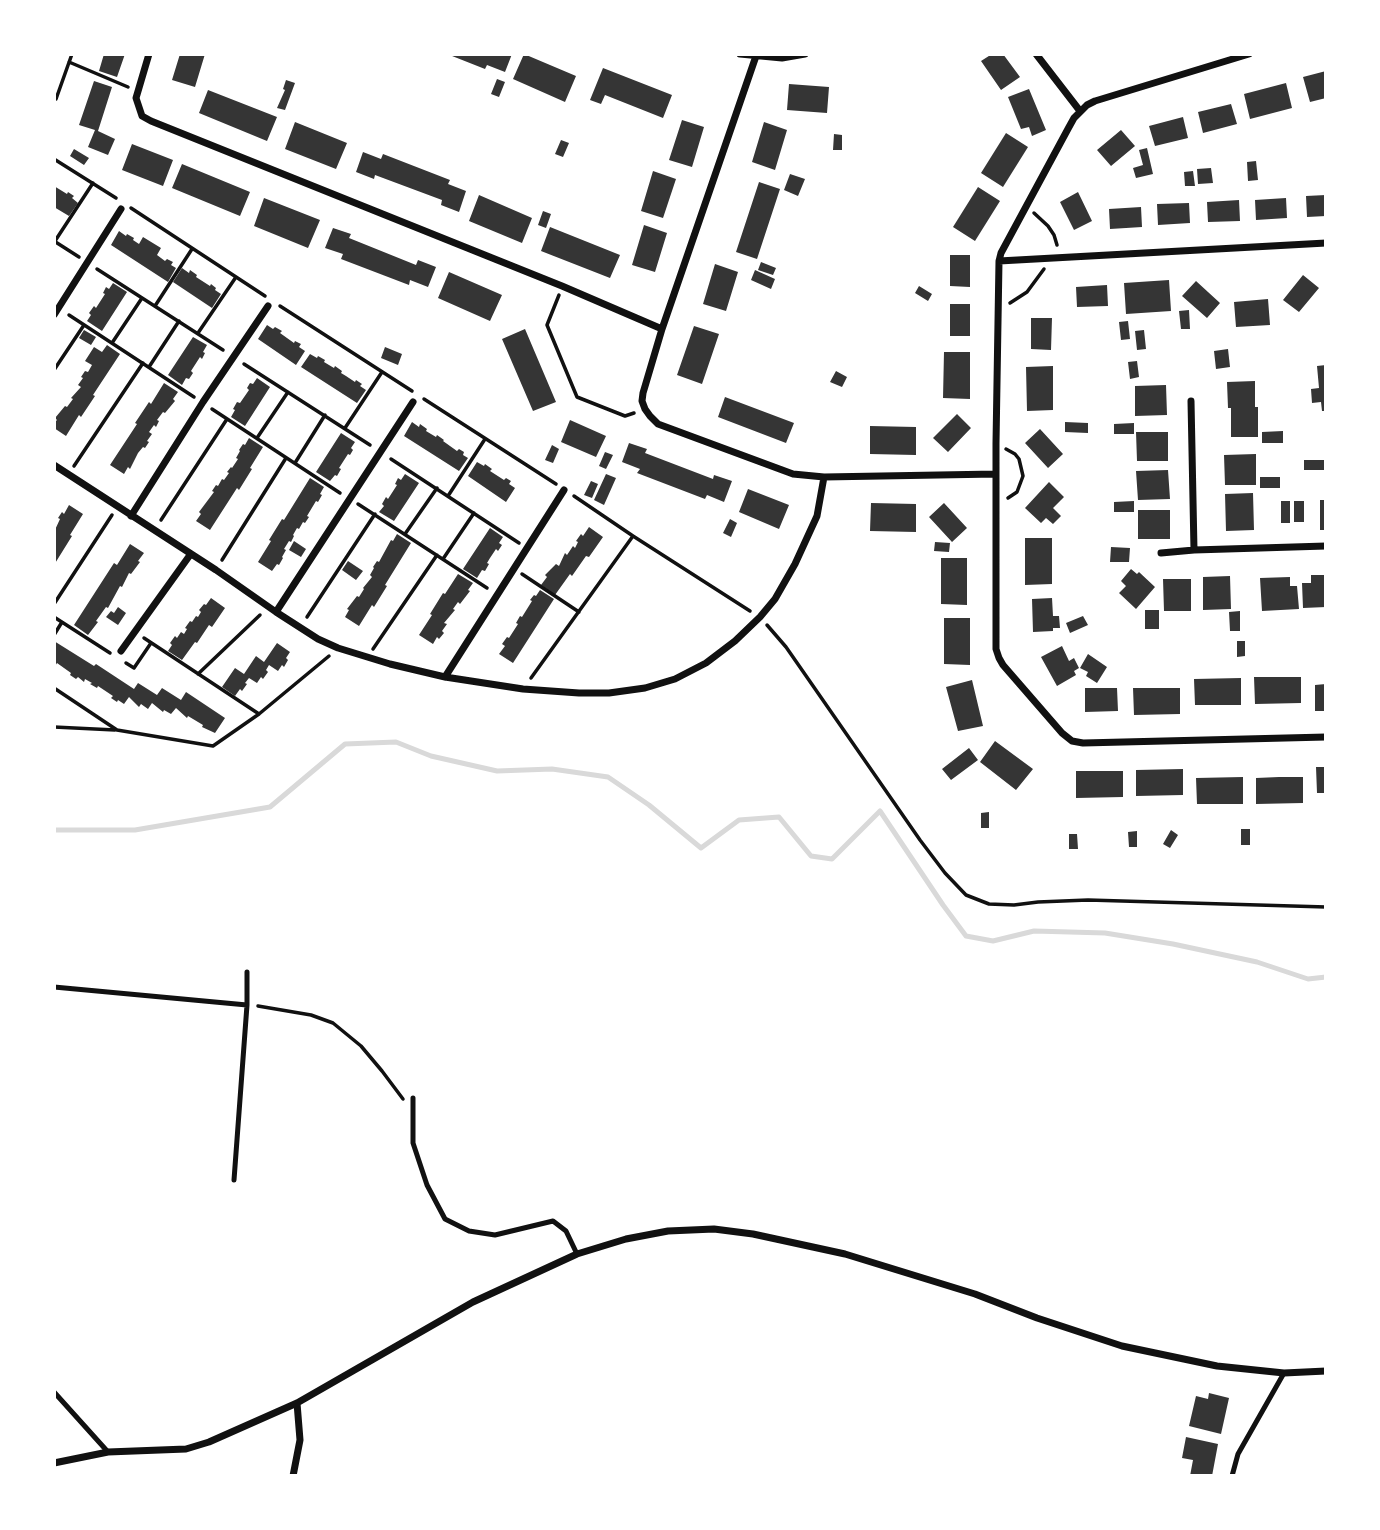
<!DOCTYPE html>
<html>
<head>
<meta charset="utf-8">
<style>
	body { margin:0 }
	#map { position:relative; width:1380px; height:1530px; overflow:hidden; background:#fff; font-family:Spectral,serif }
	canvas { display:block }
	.frame { position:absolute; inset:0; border:56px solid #fff; pointer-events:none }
</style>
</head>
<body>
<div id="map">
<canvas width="1380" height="1530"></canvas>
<div class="frame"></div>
</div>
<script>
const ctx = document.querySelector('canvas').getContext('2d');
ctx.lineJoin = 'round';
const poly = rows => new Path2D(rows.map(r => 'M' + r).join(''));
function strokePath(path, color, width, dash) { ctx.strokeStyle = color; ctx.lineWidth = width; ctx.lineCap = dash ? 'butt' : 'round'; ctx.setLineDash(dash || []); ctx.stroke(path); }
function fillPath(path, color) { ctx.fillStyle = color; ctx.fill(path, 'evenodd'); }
strokePath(poly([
	[54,830,135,830,270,807,345,744,396,742,431,756,497,771,552,769,608,777,649,805,701,848,739,820,779,817,811,856,832,859,880,811,943,905,966,936,993,941,1034,931,1105,933,1173,944,1257,962,1308,979,1326,977]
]), '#d9d9d9', 5);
fillPath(poly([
	[104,54,125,54,117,77,99,71],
	[180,54,205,54,195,87,172,80],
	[447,54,512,54,505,72,487,65,485,69],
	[524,54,576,76,565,102,513,79],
	[992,54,1003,54,1020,77,1001,90,981,61],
	[603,68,672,95,663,118,605,95,601,104,590,100],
	[1326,71,1326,98,1310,102,1303,77],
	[497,79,505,82,499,97,491,94],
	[286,80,295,83,285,110,277,108,285,90,283,89],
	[94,81,112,87,98,131,115,139,108,155,88,147,95,130,79,125],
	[1286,83,1292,108,1250,119,1244,94],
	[789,84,829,87,827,113,787,110],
	[1029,89,1046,130,1032,136,1029,127,1021,129,1008,97],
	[208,90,277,117,267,141,199,113],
	[1231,104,1237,124,1203,133,1198,112],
	[1183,117,1188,138,1155,146,1149,126],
	[682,120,704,127,692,167,669,160],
	[295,122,347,143,336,169,285,149],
	[764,122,787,130,775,170,752,162],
	[1121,130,1135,146,1111,166,1097,150],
	[1006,133,1028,147,1003,187,981,173],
	[834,134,842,135,842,150,833,150],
	[561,140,569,143,563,157,555,154],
	[132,144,173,160,163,186,122,170],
	[1147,148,1153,174,1136,178,1133,168,1143,165,1139,150],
	[74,149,89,158,84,165,70,156],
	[363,152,381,159,383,154,450,180,448,184,466,191,459,212,441,205,442,200,375,175,374,179,356,172],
	[1256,161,1258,180,1248,181,1247,162],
	[182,164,250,192,240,216,172,188],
	[1211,168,1213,183,1198,184,1197,169],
	[653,171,676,179,663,218,641,211],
	[1193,171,1195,186,1185,186,1184,172],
	[790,174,805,179,798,196,784,190],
	[759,182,780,189,757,259,736,252],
	[54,186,67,194,68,192,74,196,72,198,78,203,69,216,54,207],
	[978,187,1000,201,975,241,953,227],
	[1078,192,1092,221,1074,230,1060,202],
	[479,195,532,218,522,243,469,221],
	[1326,195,1326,216,1307,217,1306,196],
	[264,198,320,220,308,248,254,226],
	[1286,198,1287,218,1256,220,1255,200],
	[1239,200,1240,221,1208,222,1207,202],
	[1189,203,1190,223,1158,225,1157,204],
	[1141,207,1142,227,1110,229,1109,209],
	[543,211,551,214,546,228,538,225],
	[644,225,667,233,655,272,632,265],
	[550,227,620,255,610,278,541,251],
	[333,228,351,234,349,238,416,265,418,260,436,267,428,287,410,280,409,285,341,259,343,254,325,248],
	[119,231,126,236,127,234,134,238,133,240,139,244,143,237,161,248,157,255,165,261,167,259,173,262,171,265,176,268,168,282,111,245],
	[950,255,970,255,970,287,950,286],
	[761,262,776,268,773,275,758,270],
	[715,264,738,272,726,311,703,304],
	[182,268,189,273,190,270,197,275,196,277,210,286,211,284,216,288,215,290,221,294,212,308,173,282],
	[755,270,775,279,771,289,751,280],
	[449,272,502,295,490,321,438,298],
	[1303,275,1319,288,1299,312,1283,300],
	[1169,280,1171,311,1126,314,1124,283],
	[1196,281,1220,303,1207,318,1182,296],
	[113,283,127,292,102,331,87,321,91,315,89,313,94,306,96,308,105,294,103,293,106,287,109,289],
	[1107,285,1108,306,1077,307,1076,287],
	[919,286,932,294,928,301,915,293],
	[1268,299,1270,325,1236,327,1234,302],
	[950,304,970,304,970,336,950,336],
	[1189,310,1190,329,1181,329,1179,311],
	[1031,318,1052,318,1051,350,1031,349],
	[1128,321,1130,339,1121,340,1119,322],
	[267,325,273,329,275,327,282,331,280,333,294,343,295,341,301,344,299,347,305,351,296,365,258,339],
	[694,326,719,334,702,384,677,375],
	[525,329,556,402,533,411,502,339],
	[84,330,96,337,91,345,79,338],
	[1144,330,1146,349,1137,350,1135,331],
	[193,337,207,345,203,352,205,353,202,359,200,357,191,371,193,373,189,379,186,378,182,385,168,375],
	[107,345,120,354,93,395,95,396,81,417,79,415,66,436,54,428,54,423,57,420,55,418,65,406,67,407,73,399,71,398,81,387,78,385,83,378,81,377,85,371,88,372,92,365,85,361,94,347,102,352],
	[385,347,402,354,398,365,381,358],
	[1228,349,1230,367,1216,369,1214,351],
	[944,352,970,352,970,399,943,398],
	[310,354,317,358,318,356,325,360,324,362,334,368,335,366,342,371,341,373,346,376,355,382,356,380,362,384,360,386,366,390,357,403,301,367],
	[1137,361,1139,377,1130,379,1128,362],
	[1326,365,1326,411,1322,411,1321,402,1312,403,1311,389,1319,388,1317,366],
	[1053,366,1053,410,1027,411,1026,367],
	[836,371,847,377,842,387,830,382],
	[257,378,270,387,245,426,231,417,235,410,233,409,237,402,240,403,249,390,247,388,250,383,253,384],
	[1255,381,1255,407,1258,407,1258,437,1231,437,1231,408,1228,408,1227,382],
	[164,383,178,392,173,399,175,401,165,413,163,412,157,420,159,421,156,427,154,425,149,432,152,434,147,441,149,442,145,448,143,447,138,453,130,469,128,467,124,474,110,465,137,424,135,423,149,402,151,404],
	[1166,385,1167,415,1135,416,1135,386],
	[725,397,794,423,786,443,718,417],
	[957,414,971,428,948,452,933,438],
	[570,420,606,436,596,457,561,442],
	[412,422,419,427,420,424,427,429,426,431,436,437,437,435,444,440,443,441,457,451,459,449,464,452,463,455,468,458,459,471,404,436],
	[1065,422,1088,423,1088,433,1065,432],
	[1134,423,1134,434,1114,434,1114,424],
	[870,426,916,427,916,455,870,454],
	[1040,429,1063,454,1048,468,1025,443],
	[1283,431,1283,443,1262,443,1262,432],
	[1136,432,1168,432,1168,461,1137,461],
	[341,433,355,442,351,448,353,450,350,455,348,454,339,468,341,469,337,476,335,475,330,481,316,472],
	[249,438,263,447,250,468,252,469,239,490,237,488,210,530,196,521,201,514,199,512,214,492,212,491,216,485,218,486,222,479,224,480,229,473,227,472,231,467,232,468,238,459,236,458,240,451,239,450,243,444,245,445],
	[629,443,647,449,645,453,713,479,714,475,732,481,724,502,707,495,705,499,637,473,640,469,622,462],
	[552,445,559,449,553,463,545,460],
	[605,452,613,455,606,469,599,466],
	[1256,454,1256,485,1225,485,1224,455],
	[1304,460,1324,460,1325,470,1304,470],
	[477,462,484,466,485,464,492,469,490,471,504,480,506,478,511,481,509,484,515,488,506,502,468,476],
	[1168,470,1170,499,1138,500,1136,471],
	[405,474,419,483,394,521,379,512,384,506,382,504,386,497,388,499,397,485,395,484,398,478,401,480],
	[606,474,616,478,604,505,594,500],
	[1260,477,1280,477,1280,488,1260,488],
	[310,478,324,487,320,494,322,495,318,502,316,501,307,516,309,517,305,523,303,522,299,529,297,528,293,535,294,536,291,542,289,541,284,549,286,550,282,557,283,558,279,565,277,564,272,571,258,562,271,541,269,540,282,519,284,520],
	[591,481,598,484,592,498,584,495],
	[1049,482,1064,497,1053,508,1061,516,1053,524,1046,518,1041,523,1025,508],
	[748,489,789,505,779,529,739,512],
	[1253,493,1254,530,1226,531,1225,494],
	[1320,500,1326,500,1326,530,1320,530],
	[1134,501,1134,512,1114,512,1114,502],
	[1281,501,1290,501,1290,523,1281,523],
	[1294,501,1304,501,1304,522,1294,522],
	[871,503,916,504,916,532,870,531],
	[944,503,967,528,952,542,929,517],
	[69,505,83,514,70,535,72,536,54,565,54,532,60,519,58,518,62,512,64,514],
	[1138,510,1170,510,1170,539,1138,539],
	[730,519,737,523,731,537,723,533],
	[589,527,603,537,589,557,586,556,572,576,570,574,555,595,541,585,547,577,545,575,556,564,559,566,565,553,567,555,573,546,575,548,578,542,576,541,581,534,583,536],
	[490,528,503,537,499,543,502,545,498,551,496,549,490,558,487,563,489,564,485,571,482,570,477,578,463,569],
	[397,534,411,543,385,585,387,586,374,607,372,605,359,626,345,617,349,610,347,609,357,596,359,597,364,589,363,588,372,577,370,575,374,568,373,567,377,561,379,562,391,540,393,541],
	[1025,538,1052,538,1052,584,1025,585],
	[294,541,306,549,301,557,289,550],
	[935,542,950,543,949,552,934,551],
	[130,544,144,553,138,561,140,562,131,574,129,573,122,587,120,586,108,608,106,607,96,621,98,622,88,635,74,625,114,563,117,565],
	[1111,547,1130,548,1129,562,1110,562],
	[941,558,967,558,967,605,941,604],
	[348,561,363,571,356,580,342,570],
	[1131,569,1137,574,1139,572,1155,587,1136,609,1119,593,1126,586,1121,581],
	[458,574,473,583,468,590,470,591,460,604,458,602,453,609,455,610,444,623,447,624,442,631,444,633,439,639,437,637,433,644,419,635,432,615,430,614,443,593,445,594],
	[1311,575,1326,575,1326,607,1303,608,1302,583,1311,583],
	[1230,576,1231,609,1203,610,1203,577],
	[1290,577,1290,586,1297,586,1299,609,1262,611,1260,578],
	[1163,579,1191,579,1191,611,1164,611],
	[540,590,554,599,513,663,499,654,505,646,502,644,507,637,509,638,518,624,516,623,520,616,522,617,532,601,530,600,534,595,536,596],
	[211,598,225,608,212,627,209,625,197,643,195,642,182,660,168,651,172,645,170,643,175,636,177,638,181,632,184,634,187,629,185,628,190,621,192,622,196,616,198,617,201,612,199,610,204,604,206,605],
	[1052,598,1053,616,1059,616,1060,628,1053,628,1053,631,1033,632,1032,599],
	[118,607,126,613,118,625,106,617,111,611,114,613],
	[1145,610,1159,610,1159,629,1145,629],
	[1240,611,1240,631,1230,631,1229,612],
	[1083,616,1088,625,1070,633,1066,623],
	[944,618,970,618,970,665,944,664],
	[54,641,94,666,96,664,134,689,138,683,157,695,162,688,181,700,186,692,225,718,215,733,202,727,203,725,188,716,187,718,176,708,171,714,164,710,163,712,152,703,148,709,141,704,139,707,129,697,124,704,118,700,117,702,111,698,113,696,98,686,97,688,90,684,92,683,85,679,84,682,78,677,76,679,70,675,71,673,57,663,54,668],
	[1237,641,1245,641,1245,656,1237,657],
	[277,643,290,652,286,658,288,660,284,667,282,665,278,671,269,665,266,670,268,672,263,679,261,677,257,683,249,678,245,683,247,684,242,691,240,689,235,696,222,687,235,668,244,674,256,656,264,662],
	[1062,646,1069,661,1074,658,1079,668,1074,671,1076,675,1057,686,1041,657],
	[1088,654,1107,667,1097,683,1086,676,1088,672,1080,668],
	[1254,677,1301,677,1301,703,1255,704],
	[1241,678,1241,705,1195,705,1194,679],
	[972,680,983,726,958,731,946,687],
	[1326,684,1326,711,1315,711,1315,685],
	[1085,688,1117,688,1118,711,1085,712],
	[1133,688,1180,688,1180,714,1134,715],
	[995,741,1033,769,1016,790,980,762],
	[969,748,978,760,951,780,942,769],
	[1316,767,1326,767,1326,793,1317,793],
	[1183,769,1183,795,1136,796,1136,770],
	[1076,771,1123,771,1123,797,1076,798],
	[1243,777,1243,804,1197,804,1196,778],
	[1279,777,1303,777,1303,803,1256,804,1256,778],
	[989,812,989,828,981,828,981,813],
	[1241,829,1250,829,1250,845,1241,845],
	[1171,830,1178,835,1170,848,1163,844],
	[1137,831,1137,847,1129,847,1128,832],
	[1069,834,1077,834,1078,849,1069,849],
	[1209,1393,1229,1398,1221,1434,1189,1426,1196,1396,1208,1399],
	[1186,1437,1218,1444,1212,1476,1190,1476,1193,1460,1182,1458]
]), '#353535');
strokePath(poly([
	[69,62,128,87],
	[56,99,72,54],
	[54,159,116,198],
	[131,208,265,296],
	[1034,213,1048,226,1054,235,1057,245],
	[54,241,79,257],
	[55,241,93,183],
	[97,269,223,350],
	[559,295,547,325,577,397,625,416,634,413],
	[1010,303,1027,292,1044,269],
	[155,306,192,249],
	[280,306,412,391],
	[69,315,194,397],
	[198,333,236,277],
	[112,343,142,298],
	[244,364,370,445],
	[149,367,179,321],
	[54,370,84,325],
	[424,399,556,484],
	[212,409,340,493],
	[345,428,382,372],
	[257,438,288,392],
	[1006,449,1015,454,1019,459,1023,476,1017,492,1008,498],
	[391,459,519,543],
	[295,463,325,415],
	[74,466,143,363],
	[448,496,485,439],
	[574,496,633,536],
	[358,504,487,588],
	[161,520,227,419],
	[405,534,437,488],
	[443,559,474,513],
	[222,560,286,458],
	[522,574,579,612],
	[54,604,112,515],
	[54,617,110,653],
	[307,617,375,514],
	[767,625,786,647,920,840,945,873,966,895,989,904,1014,905,1038,902,1088,900,1326,907],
	[54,635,62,622],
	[144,638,259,714],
	[373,649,437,555],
	[126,663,134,668,151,643],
	[198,674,260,615],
	[531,678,633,536,750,611],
	[54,688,117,730,213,746,259,714,329,656],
	[54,727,115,730],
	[258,1006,311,1015,333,1023,361,1046,382,1071,403,1099]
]), '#111', 3.5);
strokePath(poly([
	[54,987,247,1005],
	[413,1098,413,1143,427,1185,445,1219,469,1231,495,1235,553,1221,566,1231,577,1254],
	[234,1180,247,1005,247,972],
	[54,1392,108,1452],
	[1232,1476,1238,1454,1284,1373]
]), '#111', 5);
strokePath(poly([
	[149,54,136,98,142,116,151,121,562,286,662,329],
	[740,54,782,58,805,54],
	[1036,54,1080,111],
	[1249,54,1095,101,1087,105,1074,118,1069,127,1001,253,999,261,996,443,996,649,999,658,1003,665,1062,733,1072,741,1083,743,1326,737],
	[756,56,662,329,643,393,642,401,645,409,650,416,658,424,793,474,824,477,996,474],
	[999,261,1326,243],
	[54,315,121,209],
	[1191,401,1194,550,1326,546],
	[54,465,216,570,276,612,318,639,338,648,390,664,445,677,523,689,579,693,609,693,645,688,675,679,706,663,735,641,760,617,775,599,795,564,817,516,824,477],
	[131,516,203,402,268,306],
	[1161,553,1194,550],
	[276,612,413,402],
	[121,651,190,555],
	[445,677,564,490],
	[54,1463,108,1452,186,1449,209,1442,297,1403,473,1302,577,1254,626,1239,668,1231,714,1229,753,1234,845,1254,975,1294,1037,1318,1122,1346,1217,1366,1284,1373,1326,1371],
	[293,1476,300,1440,297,1403]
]), '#111', 7);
</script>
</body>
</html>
